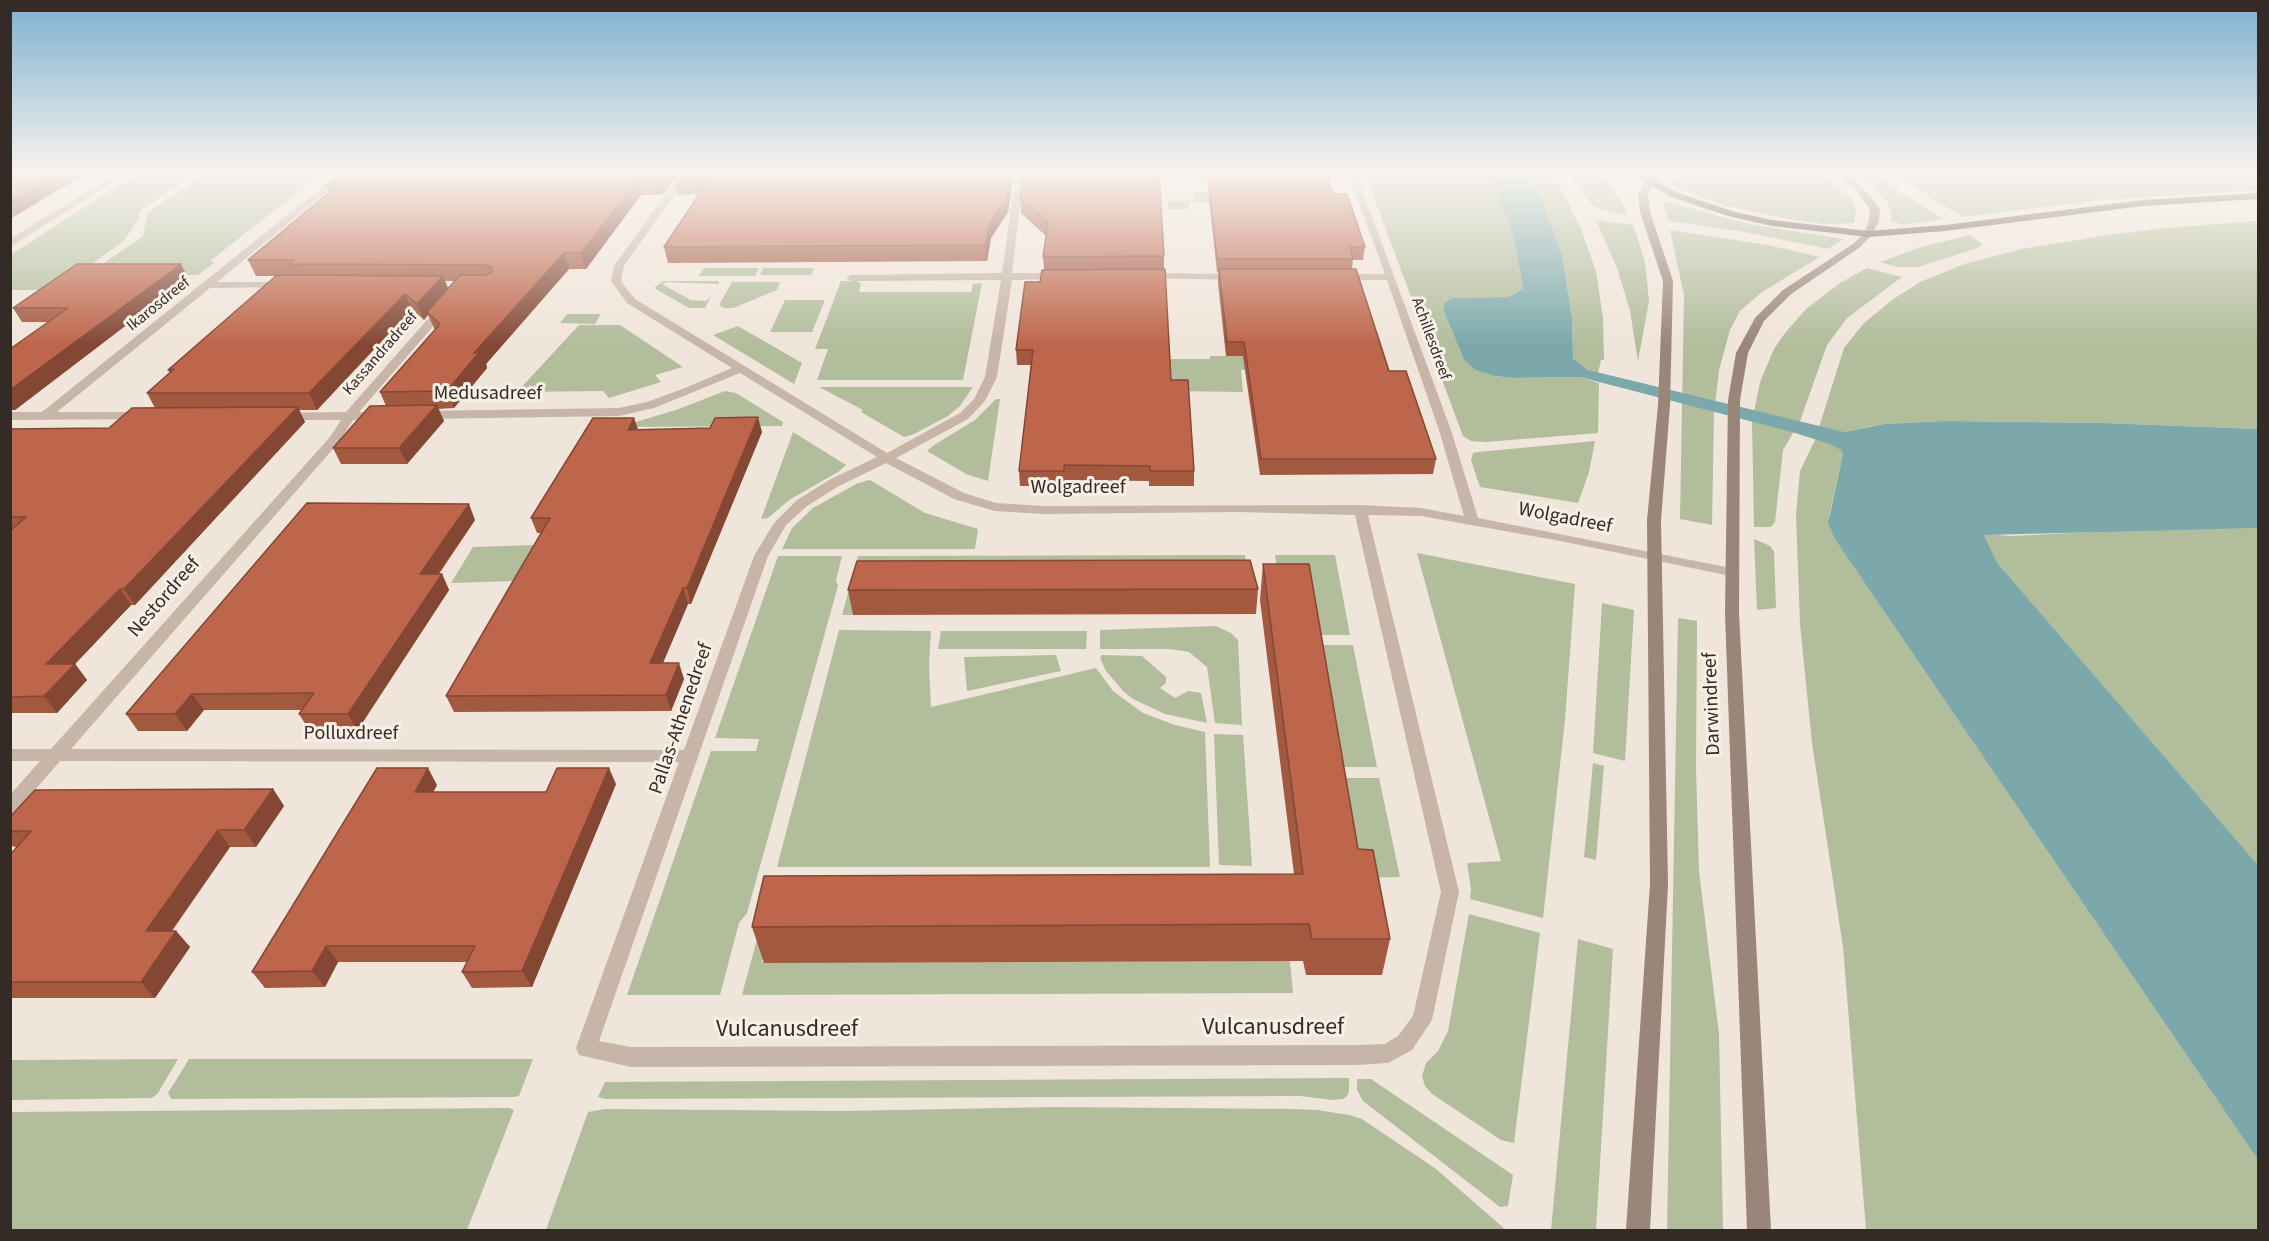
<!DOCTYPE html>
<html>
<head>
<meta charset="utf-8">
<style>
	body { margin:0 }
	#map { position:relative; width:2269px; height:1241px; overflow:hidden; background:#f0e5da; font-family:"Source Sans 3",sans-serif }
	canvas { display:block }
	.frame { position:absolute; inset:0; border:12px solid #342b27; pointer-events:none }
</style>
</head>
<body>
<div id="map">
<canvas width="2269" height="1241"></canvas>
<div class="frame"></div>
</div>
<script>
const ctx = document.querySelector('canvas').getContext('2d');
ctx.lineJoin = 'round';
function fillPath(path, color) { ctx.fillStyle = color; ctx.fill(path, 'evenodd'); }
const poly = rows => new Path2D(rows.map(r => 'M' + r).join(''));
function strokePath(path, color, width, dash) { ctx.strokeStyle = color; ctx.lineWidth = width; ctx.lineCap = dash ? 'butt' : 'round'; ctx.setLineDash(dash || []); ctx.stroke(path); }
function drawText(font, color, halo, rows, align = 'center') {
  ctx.font = font + ' "Source Sans 3",sans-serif'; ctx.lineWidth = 6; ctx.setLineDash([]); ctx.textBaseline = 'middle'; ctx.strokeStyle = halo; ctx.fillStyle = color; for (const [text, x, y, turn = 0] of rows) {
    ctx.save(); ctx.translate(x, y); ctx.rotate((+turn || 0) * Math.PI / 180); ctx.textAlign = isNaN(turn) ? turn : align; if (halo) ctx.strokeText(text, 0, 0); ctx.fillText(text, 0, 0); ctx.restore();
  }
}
fillPath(poly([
	[141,171,199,171,141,210,137,221,124,241,65,283,43,290,11,290,10,255],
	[208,171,325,171,210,261,215,262,198,275,87,275,143,236,148,212],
	[1364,171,1485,171,1499,197,1513,234,1523,288,1513,295,1506,297,1453,298,1443,309,1459,348,1464,360,1495,376,1513,378,1580,377,1599,383,1598,433,1485,442,1471,441,1463,436],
	[1523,171,1549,171,1564,194,1581,229,1596,271,1603,318,1604,360,1601,360,1598,373,1580,367,1573,359,1572,318,1562,254,1542,201],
	[1570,171,1600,171,1620,199,1628,215,1613,213,1593,206,1570,175],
	[1683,171,1819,171,1832,179,1852,200,1856,211,1854,223,1826,224,1793,220,1727,206,1676,188,1670,183],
	[1852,171,1874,171,1898,191,1944,219,1904,225,1891,221,1891,212,1886,200,1873,186],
	[1894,171,2101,171,2258,177,2258,190,2102,200,1963,217,1923,193],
	[1193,191,1208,192,1209,202,1189,202,1189,209,1168,209,1168,201,1193,201],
	[1667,202,1749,224,1843,239,1828,249,1739,231,1668,221,1663,203],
	[1596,220,1633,225,1636,233,1645,262,1649,301,1638,361,1630,311,1617,268],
	[2258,221,2258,429,2104,423,1945,421,1884,424,1867,427,1844,432,1843,454,1829,516,1836,541,2258,1160,2258,1230,1866,1230,1843,947,1812,743,1800,624,1796,515,1800,471,1815,440,1844,348,1864,323,1892,300,1920,282,1964,264,2022,249,2108,235,2166,228],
	[1670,230,1768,245,1820,257,1762,292,1740,311,1730,330,1719,370,1714,412,1712,525,1680,519,1684,295],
	[1970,235,1982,244,1978,248,1918,267,1897,267,1880,262,1921,247],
	[704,268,759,268,755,276,699,276],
	[763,268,814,268,811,275,760,275],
	[1867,268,1902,277,1847,318,1827,345,1800,421,1783,450,1775,522,1771,527,1754,527,1752,422,1760,382,1774,349,1785,333,1806,309,1840,283],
	[663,281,719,281,718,284,667,282,662,284,691,300,706,301,711,296,705,308,689,308,654,288],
	[841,281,857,281,861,284,859,292,971,292,973,284,982,283,963,380,817,380,828,349,815,349],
	[732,282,780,282,777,290,733,308,724,308,719,305],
	[785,300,825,300,812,332,770,332],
	[567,314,601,314,595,324,560,323],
	[579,325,620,325,683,367,655,375,661,382,609,398,603,391,517,392],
	[738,326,802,363,794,384,713,335],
	[1210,356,1298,356,1301,370,1241,370,1243,392,1171,391,1169,359,1210,359],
	[819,387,973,387,960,406,948,416,914,434,904,437,861,412,863,410],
	[725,391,736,393,783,422,782,426,619,427,676,410],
	[996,399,1000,399,988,481,966,474,927,451,934,445,975,420],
	[793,432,846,465,838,472,789,500,768,518,761,519],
	[1595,441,1589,472,1578,503,1480,487,1471,460,1473,453,1478,452],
	[870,480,925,513,978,529,975,549,782,549,792,528,813,508,858,483],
	[2258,528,2258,865,1996,563,1984,534,2012,536,2150,529],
	[1754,539,1770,546,1774,552,1776,608,1757,610],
	[535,545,515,581,451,583,473,547],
	[1417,553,1575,584,1565,720,1543,918,1470,899,1471,889,1467,863,1501,861],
	[1245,555,1249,584,860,585,853,615,842,615,858,556],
	[1275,555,1335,555,1350,635,1312,635,1281,599],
	[778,556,842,556,836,580,838,586,747,913,739,923,720,995,627,995,711,751,756,751,759,739,715,738],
	[1602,603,1634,610,1625,761,1593,753],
	[1678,618,1697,621,1696,768,1699,871,1719,1034,1723,1230,1667,1230],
	[1216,626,1231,633,1238,640,1242,725,1215,723,1207,667,1189,652,1170,649,1100,649,1100,630],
	[839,630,931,631,929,665,931,707,1096,668,1113,691,1143,713,1175,725,1205,732,1210,867,777,867],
	[941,631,1087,631,1086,649,938,649],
	[1313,645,1353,645,1377,767,1333,767],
	[1056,655,1061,671,967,691,964,657],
	[1102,655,1142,656,1166,677,1166,683,1160,688,1175,698,1188,691,1201,693,1207,723,1165,714,1133,699,1123,691,1106,671,1100,658],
	[1214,734,1243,735,1252,866,1219,865],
	[1593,763,1604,766,1596,860,1584,857],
	[1334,778,1379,778,1400,877,1351,878],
	[775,912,762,962,1290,961,1293,993,742,995,764,913],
	[1469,914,1540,933,1514,1143,1501,1140,1432,1094,1425,1086,1422,1076,1426,1063,1438,1051,1448,1031],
	[1578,939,1613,949,1596,1230,1551,1230],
	[178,1059,158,1093,152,1098,11,1100,11,1060],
	[189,1059,533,1059,519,1096,514,1097,171,1099,168,1093],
	[1349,1078,1349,1091,1347,1096,1343,1099,1333,1100,1300,1096,605,1099,598,1097,605,1082],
	[1357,1079,1371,1079,1513,1175,1508,1206,1500,1207,1363,1101,1357,1090],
	[1056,1107,1293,1109,1317,1110,1349,1115,1362,1119,1436,1169,1506,1230,546,1230,588,1112,605,1109,843,1111],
	[509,1108,514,1110,467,1230,11,1230,11,1112]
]), '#b2bd9c');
fillPath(poly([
	[1485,171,1523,171,1542,201,1562,254,1572,318,1573,359,1588,370,1844,432,1884,424,1945,421,2104,423,2258,429,2258,528,1984,535,1997,563,2258,865,2258,1160,1836,541,1828,523,1843,454,1841,450,1830,444,1792,432,1580,377,1513,378,1495,376,1476,370,1464,360,1443,309,1445,303,1453,298,1506,297,1513,295,1523,288,1513,234,1499,197]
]), '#7ba9ab');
fillPath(poly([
	[120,171,131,171,10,247,10,239,120,171],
	[342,171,352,171,217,282,286,282,290,283,290,287,210,288,57,412,142,412,146,413,146,419,10,420,10,412,42,412,342,171],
	[682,171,691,171,624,266,621,281,629,292,635,299,887,453,960,413,974,399,985,377,1001,280,851,281,846,278,851,275,1002,273,1016,171,1024,171,1012,273,1061,273,1066,276,1061,279,1012,280,997,377,985,401,968,419,896,458,964,493,996,503,1043,506,1360,505,1421,508,1464,516,1439,430,1387,280,1340,280,1335,277,1340,274,1385,274,1347,171,1355,171,1451,430,1478,518,1736,569,1738,572,1736,575,1731,576,1560,541,1421,516,1368,515,1459,892,1432,1020,1412,1050,1388,1063,1358,1065,631,1067,579,1055,576,1048,679,762,60,761,16,812,10,814,10,795,40,761,10,761,10,749,51,749,330,437,341,420,283,420,279,419,279,413,346,412,441,304,445,303,449,304,449,308,359,412,383,413,383,419,353,420,339,442,71,749,684,750,754,556,774,523,797,500,829,480,877,457,740,373,654,408,619,416,421,419,415,415,421,411,619,408,647,402,685,388,732,368,627,303,611,281,614,266,682,171],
	[886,463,954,499,995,511,1043,514,1238,512,1355,515,1441,892,1413,1016,1398,1036,1385,1044,1358,1045,631,1047,599,1041,768,556,786,525,807,506,839,486,886,463],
	[1145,273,1238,274,1243,277,1238,280,1141,278,1140,276,1145,273]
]), '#c7b5a7');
fillPath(poly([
	[1657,171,1667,171,1653,183,1648,195,1650,212,1673,281,1670,405,1661,520,1668,884,1650,1230,1626,1230,1650,884,1647,520,1658,405,1663,281,1640,212,1638,195,1646,180,1657,171],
	[1832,171,1842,171,1860,184,1880,209,1879,221,1871,236,1859,248,1791,294,1764,321,1748,353,1740,400,1739,613,1771,1230,1747,1230,1725,613,1728,400,1736,353,1755,318,1783,290,1853,244,1864,233,1869,221,1870,209,1854,188,1832,171]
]), '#9a8579');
fillPath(poly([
	[1626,171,1639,171,1679,193,1735,212,1772,220,1868,231,1945,225,2143,200,2258,193,2258,199,2143,206,1945,231,1868,237,1772,226,1728,216,1671,197,1626,171]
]), '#64544c');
fillPath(poly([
	[1014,171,1008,212,991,238,987,261,668,263,664,247,699,194,677,195,674,180,662,195,641,195,586,269,569,269,486,364,487,368,454,408,438,409,444,421,407,464,341,464,333,448,386,406,380,392,435,330,428,315,424,320,412,309,317,410,299,410,305,422,135,605,131,605,75,664,87,680,57,713,10,713,10,429,109,428,155,408,147,393,170,373,168,370,277,276,256,276,248,260,329,193,325,185],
	[445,281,455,281,448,288],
	[1206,171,1326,171,1333,194,1365,247,1363,260,1353,260,1352,269,1389,371,1436,459,1433,474,1260,475,1243,356,1226,356,1218,283,1218,272,1217,272],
	[1020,198,1164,256,1164,269,1171,380,1194,471,1194,486,1149,486,1149,481,1065,480,1064,486,1020,486,1019,471,1031,365,1017,365,1016,350,1044,270,1043,257,1046,236,1021,213],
	[188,278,15,410,48,322,22,322,13,308],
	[638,429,762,432,691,604,688,604,663,663,684,679,671,711,454,712,446,696,541,533,537,533,531,518],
	[475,520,439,574,442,574,449,590,357,731,309,730,299,714,302,710,204,710,187,731,138,731,126,714],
	[1263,564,1358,849,1390,939,1382,975,1306,975,1303,961,764,963,752,927,1294,874,1260,600],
	[1258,589,1256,614,853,615,848,590],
	[616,784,532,987,472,988,462,972,467,962,338,962,325,987,265,988,252,972,437,785,433,792,546,792],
	[273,789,284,806,256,847,230,847,172,931,176,931,190,947,155,998,10,998,10,855,17,847,14,847,10,844,10,817]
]), '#a35840');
fillPath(poly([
	[63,171,90,171,10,219,10,202],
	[665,171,680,171,662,195,659,180],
	[1011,171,1014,171,1008,212,991,238,987,261,985,245,990,223],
	[637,180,641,195,586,269,581,253],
	[564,253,569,269,486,364,487,368,454,408,447,391,474,353],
	[181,264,188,278,15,410,10,410,10,390],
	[443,276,449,291,427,312,428,315,424,320,417,304],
	[405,294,412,309,317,410,309,393],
	[437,405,444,421,407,464,399,448],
	[298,407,305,422,135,605,124,589],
	[758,417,762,432,691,604,687,588],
	[634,418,639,432,628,430],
	[469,504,475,520,427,590,420,574],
	[442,574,449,590,357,731,348,714],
	[683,588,688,604,656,679,650,663],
	[120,589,131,605,75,664,87,680,57,713,44,696,46,664],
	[679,663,684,679,671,711,666,695],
	[192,694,204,710,187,731,175,714],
	[428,768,437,785,424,809,415,792],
	[609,768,616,784,532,987,522,971],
	[273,789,284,806,256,847,244,830],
	[218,830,230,847,160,947,146,931],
	[176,931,190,947,155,998,141,982],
	[326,946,338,962,325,987,312,971]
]), '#844734');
const building = poly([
	[10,171,63,171,10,202,10,171],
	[343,171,665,171,659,180,637,180,581,253,564,253,474,353,481,350,447,391,380,392,440,324,427,312,460,275,486,275,492,272,492,268,486,265,289,264,294,260,248,260,338,185,325,185,343,171],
	[679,171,1011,171,1007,197,990,223,985,245,664,247,709,179,673,180,679,171],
	[1024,171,1159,171,1164,256,1043,257,1048,223,1020,198,1024,171],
	[1207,171,1326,171,1333,194,1347,194,1365,247,1350,247,1353,259,1217,259,1207,171],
	[77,264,181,264,10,390,10,349,68,308,13,308,77,264],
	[1165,269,1171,380,1188,380,1194,471,1150,471,1150,466,1064,465,1064,471,1019,471,1033,350,1016,350,1025,282,1040,282,1042,270,1165,269],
	[1219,269,1356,269,1389,371,1406,371,1436,459,1261,459,1244,342,1227,342,1219,269],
	[277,275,443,276,417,304,405,294,309,393,147,393,174,369,168,370,277,275],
	[437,405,399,448,333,448,370,406,437,405],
	[298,407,124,589,120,589,46,664,75,664,44,696,10,697,10,531,26,517,10,517,10,429,109,428,132,408,298,407],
	[758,417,687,588,683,588,650,663,679,663,666,695,446,696,550,518,531,518,593,418,634,418,628,430,710,428,715,418,758,417],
	[307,503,469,504,420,574,442,574,348,714,299,714,314,693,192,694,175,714,126,714,307,503],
	[1250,560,1258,589,848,590,857,561,1250,560],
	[1263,564,1309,564,1358,849,1373,850,1390,939,1312,939,1309,924,752,927,764,876,1303,874,1263,564],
	[377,768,428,768,415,792,546,792,557,768,609,768,522,971,462,972,475,946,326,946,312,971,252,972,377,768],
	[273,789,244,830,218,830,146,931,176,931,141,982,10,982,10,855,31,831,10,831,10,817,35,790,273,789]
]);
fillPath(building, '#bd664b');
strokePath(building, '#844734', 1.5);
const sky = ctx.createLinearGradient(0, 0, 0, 345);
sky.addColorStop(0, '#7cb0d0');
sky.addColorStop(0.5, '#f8f3ee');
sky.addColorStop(1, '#f8f3ee00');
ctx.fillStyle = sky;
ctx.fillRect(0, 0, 2269, 345);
drawText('16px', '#342b27', '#f8f0e6', [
	["Ikarosdreef",159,305,-39],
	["Achillesdreef",1430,339,70],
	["Kassandradreef",381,354,-49]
]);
drawText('20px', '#342b27', '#f8f0e6', [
	["Medusadreef",488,395],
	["Wolgadreef",1078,489],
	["Wolgadreef",1565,519,11],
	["Nestordreef",165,598,-49],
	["Darwindreef",1713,704,-92],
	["Pallas-Athenedreef",682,719,-71],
	["Polluxdreef",351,735]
]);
drawText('24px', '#342b27', '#f8f0e6', [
	["Vulcanusdreef",1273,1029],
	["Vulcanusdreef",787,1031]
]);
</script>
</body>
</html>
